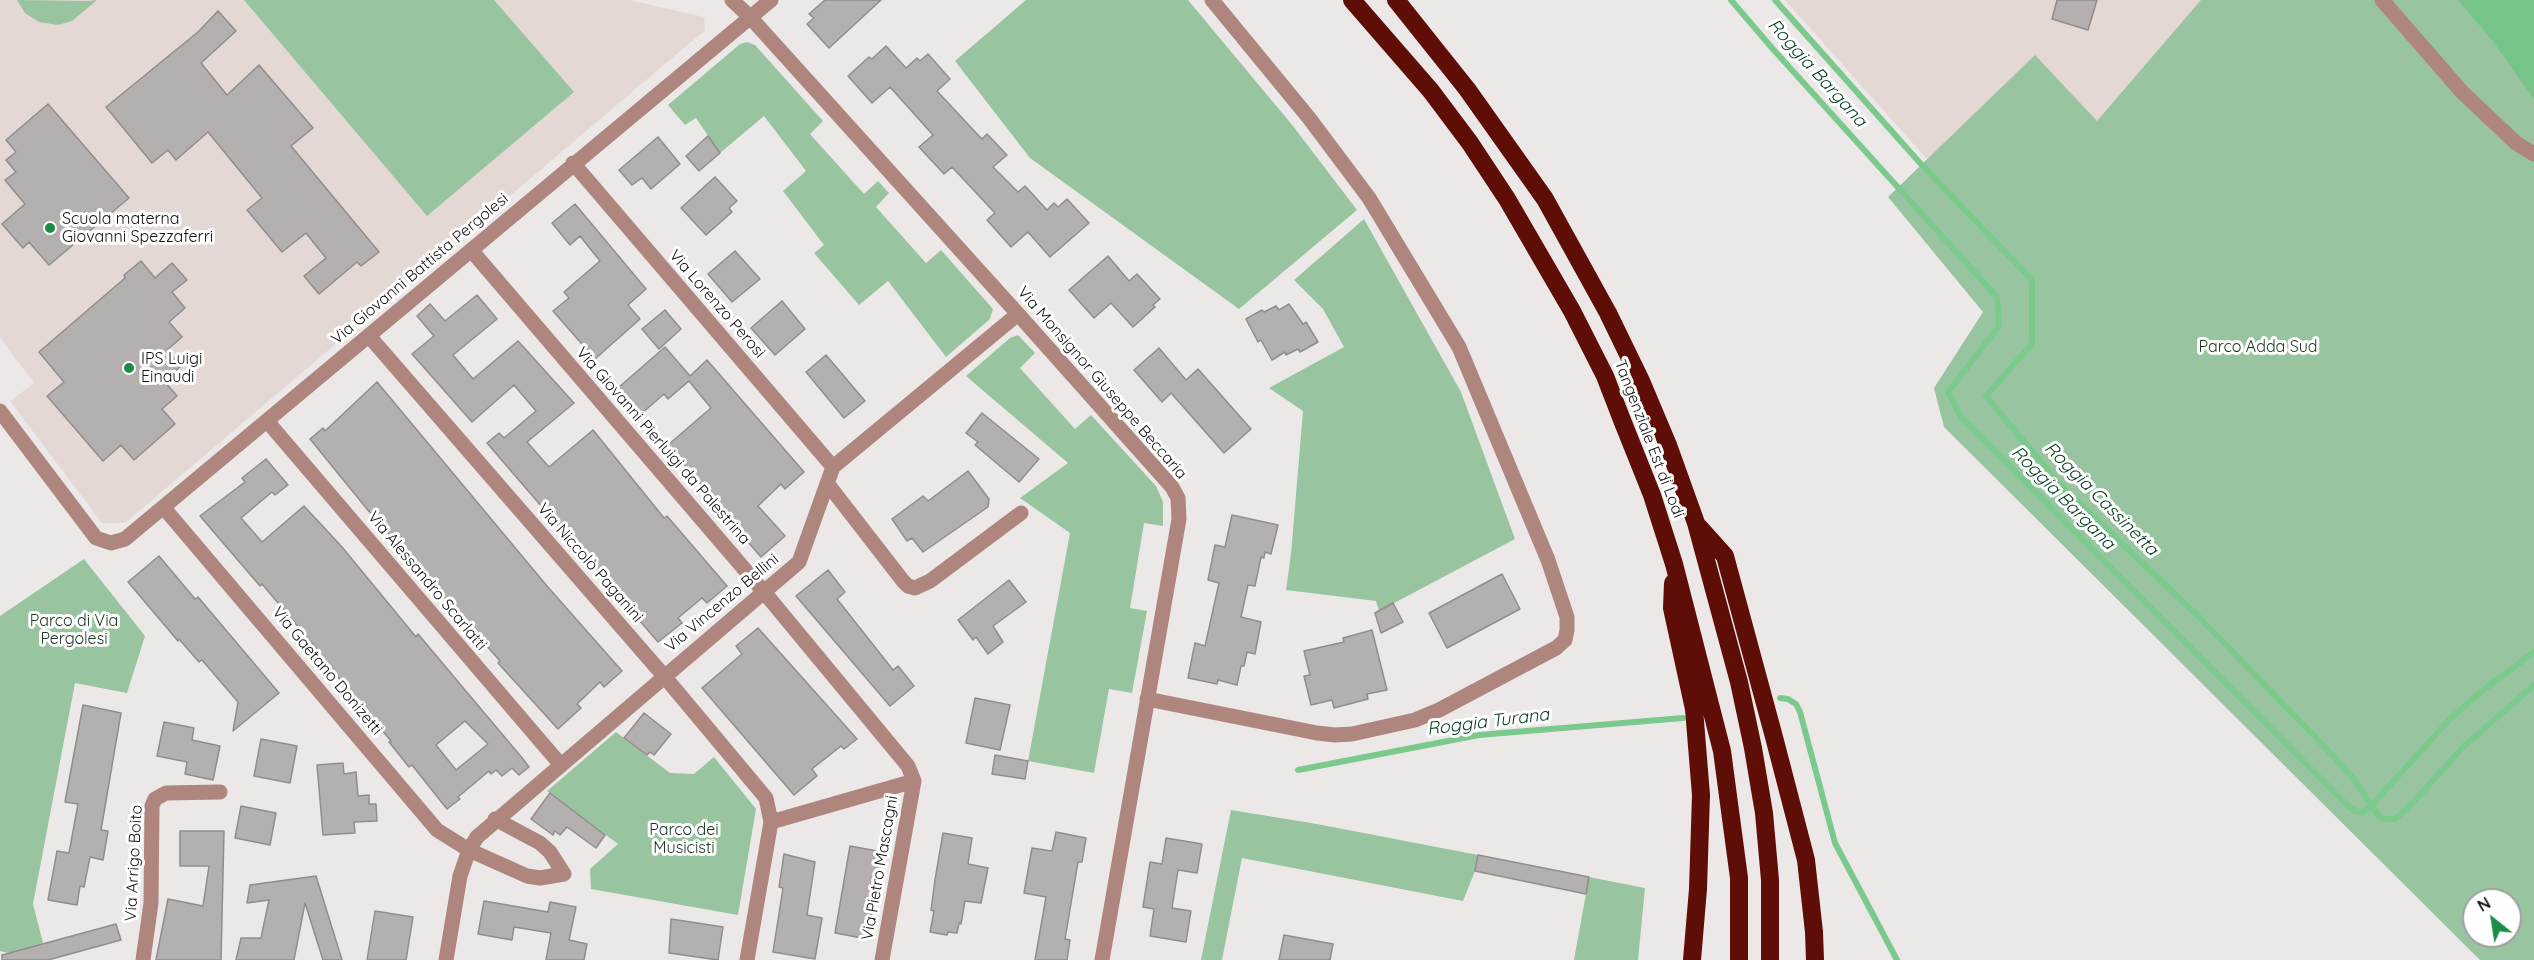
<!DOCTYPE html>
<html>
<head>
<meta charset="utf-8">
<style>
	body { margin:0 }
	#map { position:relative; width:2534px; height:960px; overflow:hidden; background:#ece8e8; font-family:Quicksand,sans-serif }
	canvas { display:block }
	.north { position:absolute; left:2462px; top:888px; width:60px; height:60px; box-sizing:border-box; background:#fff; border:2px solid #a0a0a0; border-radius:50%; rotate:330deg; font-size:16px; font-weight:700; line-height:24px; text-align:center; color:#121111 }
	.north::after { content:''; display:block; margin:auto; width:21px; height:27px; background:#1b8d46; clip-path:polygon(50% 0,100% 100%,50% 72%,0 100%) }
</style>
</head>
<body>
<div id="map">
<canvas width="2534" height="960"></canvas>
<div class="north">N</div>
</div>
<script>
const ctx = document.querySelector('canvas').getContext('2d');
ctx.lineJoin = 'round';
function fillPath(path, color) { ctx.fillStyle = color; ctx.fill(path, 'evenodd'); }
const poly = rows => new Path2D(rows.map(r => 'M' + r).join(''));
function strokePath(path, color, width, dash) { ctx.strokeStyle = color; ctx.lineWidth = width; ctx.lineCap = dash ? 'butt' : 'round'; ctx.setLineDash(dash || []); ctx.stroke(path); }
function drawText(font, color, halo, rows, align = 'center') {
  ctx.font = font + ' Quicksand,sans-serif'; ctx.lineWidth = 6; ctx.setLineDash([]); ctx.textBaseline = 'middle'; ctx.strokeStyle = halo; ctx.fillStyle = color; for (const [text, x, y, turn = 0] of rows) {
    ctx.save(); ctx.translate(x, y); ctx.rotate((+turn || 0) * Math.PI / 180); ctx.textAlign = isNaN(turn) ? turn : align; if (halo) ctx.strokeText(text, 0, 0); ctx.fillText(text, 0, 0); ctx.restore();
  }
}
fillPath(poly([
	[0,0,629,0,704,17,705,30,125,523,102,523,10,401,34,383,0,338],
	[1785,0,2232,0,2034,271,1926,158]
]), '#e4d8d5');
fillPath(poly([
	[17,0,88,1,97,0,72,21,58,25,39,22,25,13],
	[244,0,494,0,574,92,427,216],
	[1026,0,1188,0,1293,126,1357,210,1239,309,1030,158,955,61],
	[2201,0,2534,0,2534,960,2480,960,1944,427,1934,388,1983,312,1888,197,2035,55,2097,121],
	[2474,900,2510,900,2510,936,2474,936],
	[747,42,755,45,823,121,810,134,864,194,878,181,889,193,876,207,926,263,941,250,993,309,990,319,946,357,888,281,859,305,814,253,824,245,783,191,806,171,764,116,720,153,696,118,685,125,668,105,740,44],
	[1364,219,1461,392,1515,539,1379,611,1376,601,1286,590,1291,554,1303,411,1269,388,1344,347,1323,309,1294,280],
	[1018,335,1035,353,1020,368,1075,429,1091,415,1156,486,1163,502,1163,526,1144,523,1130,608,1147,611,1132,693,1109,689,1094,773,1028,761,1070,533,1020,498,1068,463,966,376,1010,338],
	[84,559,145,636,127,693,75,683,33,904,43,943,9,953,0,951,0,616],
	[616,732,670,773,694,774,714,757,756,809,738,915,591,889,590,869,618,844,547,791],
	[1231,810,1317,824,1478,855,1475,871,1463,901,1242,858,1222,960,1201,960],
	[1589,877,1645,888,1638,960,1574,960]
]), '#98c5a0');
fillPath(poly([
	[2458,0,2534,0,2534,99,2492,40]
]), '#77c489');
strokePath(poly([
	[1731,0,1772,48,1997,297,1999,326,1948,392,1961,417,2347,805,2355,811,2363,812,2369,808,2451,718,2482,691,2534,652],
	[1775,0,1920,163,2032,280,2032,344,1986,396,2061,486,2197,615,2320,742,2353,778,2377,814,2383,819,2395,819,2407,809,2464,746,2534,685],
	[1780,698,1788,699,1796,704,1800,712,1835,843,1897,960],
	[1298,770,1479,735,1683,718]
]), '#7bc98d', 6);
const building = poly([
	[825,0,881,0,829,48,807,24,814,18,809,14,825,0],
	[2057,0,2097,0,2088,30,2052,19,2057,0],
	[218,11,236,31,201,63,227,95,259,65,313,128,291,146,379,252,361,266,357,262,319,294,304,276,326,258,306,233,282,252,247,210,262,198,208,132,176,160,168,150,152,163,106,107,198,32,218,11],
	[886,46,906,68,917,58,920,61,928,54,950,79,937,91,979,136,982,139,987,134,1007,155,993,167,1018,192,1025,186,1047,210,1054,203,1058,207,1067,199,1089,223,1050,257,1028,232,1011,247,987,220,995,213,952,167,944,174,919,147,933,135,890,87,872,103,848,76,869,57,872,59,886,46],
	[48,104,129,198,49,265,29,242,23,248,2,224,25,204,5,180,16,172,6,160,16,152,6,140,48,104],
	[708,136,720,153,699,171,686,156,708,136],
	[658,137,680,164,651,189,642,178,632,185,619,170,658,137],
	[715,177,737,201,729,208,732,212,706,235,681,208,715,177],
	[575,204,646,289,628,305,640,319,595,359,553,311,569,298,564,292,600,261,580,236,570,245,552,223,575,204],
	[735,251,760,279,732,302,708,274,735,251],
	[1108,256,1129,281,1137,274,1160,299,1153,305,1155,307,1133,327,1111,303,1094,318,1069,290,1108,256],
	[141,261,155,278,172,263,187,280,172,292,185,308,169,322,182,337,167,350,181,366,164,381,177,396,162,409,175,424,134,460,121,445,103,461,47,396,64,382,39,352,125,278,124,275,141,261],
	[477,295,497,319,453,355,473,379,518,341,574,403,527,442,549,467,593,430,664,518,667,516,727,586,707,603,702,598,678,618,682,623,658,642,487,443,499,433,504,438,536,411,514,385,472,422,412,354,434,336,417,316,430,304,445,321,477,295],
	[782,301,805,329,775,355,751,328,782,301],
	[1289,304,1303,324,1306,322,1318,342,1300,352,1298,349,1286,355,1285,352,1272,360,1261,340,1258,342,1246,319,1262,310,1264,312,1276,306,1279,310,1289,304],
	[665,310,681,329,659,349,642,329,665,310],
	[665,347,690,376,707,360,804,472,785,489,781,484,758,506,785,536,761,557,702,489,703,487,668,445,711,408,689,381,668,399,664,394,641,414,618,388,665,347],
	[1159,348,1186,380,1198,369,1251,429,1224,453,1171,393,1162,402,1134,370,1159,348],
	[826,355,865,401,844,418,806,372,826,355],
	[377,382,547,586,622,671,604,687,600,682,577,704,581,708,558,729,498,663,500,661,367,509,310,439,323,428,325,431,377,382],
	[982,413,1039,459,1019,482,975,445,978,442,966,433,982,413],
	[266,459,288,485,275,495,272,492,241,518,262,542,304,506,342,547,416,637,418,634,523,759,529,767,519,775,512,768,502,776,496,770,491,774,489,771,458,797,460,799,447,809,412,765,409,767,389,742,391,741,336,675,334,677,313,652,317,649,262,584,260,586,200,516,245,482,242,478,266,459],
	[465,721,488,744,456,770,436,745,465,721],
	[968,471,989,499,988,507,923,552,912,538,907,541,892,519,923,496,928,501,968,471],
	[1232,515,1278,525,1271,554,1265,552,1264,558,1261,557,1255,586,1248,585,1241,617,1261,622,1255,654,1247,652,1244,666,1241,666,1237,685,1218,680,1217,684,1188,678,1195,643,1205,646,1219,583,1208,580,1215,545,1225,547,1232,515],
	[159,556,195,599,198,597,279,693,233,731,238,702,202,660,199,662,179,639,178,641,128,582,159,556],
	[828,570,845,592,837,599,893,670,898,666,914,686,890,706,796,596,828,570],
	[1502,574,1520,609,1447,648,1429,613,1502,574],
	[1009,580,1026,602,993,626,1003,642,988,654,976,637,973,640,958,620,1009,580],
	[1393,603,1403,622,1381,633,1375,613,1393,603],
	[758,628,857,739,844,749,841,746,812,769,817,776,794,795,702,688,742,654,736,646,758,628],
	[1372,630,1387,690,1367,694,1368,699,1334,708,1332,700,1311,705,1304,676,1310,675,1304,651,1344,642,1343,638,1372,630],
	[975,698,1010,705,1000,750,966,743,975,698],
	[83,705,121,713,101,830,108,831,103,860,90,857,84,887,80,886,77,905,48,900,57,851,69,853,78,804,65,802,83,705],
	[644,713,671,734,654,755,650,752,647,755,624,738,644,713],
	[164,722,194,728,192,740,220,746,213,780,185,774,187,762,157,756,164,722],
	[261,739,297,746,290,783,254,776,261,739],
	[995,755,1028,761,1025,779,992,774,995,755],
	[343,763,344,774,356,772,358,796,369,795,369,804,376,804,377,821,354,822,355,833,323,835,317,765,343,763],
	[550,793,605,835,596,848,567,827,560,835,555,831,553,835,531,819,550,793],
	[241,806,276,813,270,845,235,838,241,806],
	[180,831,224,831,221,960,156,960,168,899,203,906,209,866,180,866,180,831],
	[1056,832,1086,838,1082,862,1078,862,1065,939,1070,940,1067,960,1035,960,1046,897,1024,893,1032,848,1052,851,1056,832],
	[943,833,972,838,968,864,988,868,981,903,965,901,961,924,959,923,957,933,948,932,947,935,930,932,934,911,931,910,935,880,943,833],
	[1166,838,1202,844,1197,873,1178,870,1172,908,1191,911,1186,942,1150,936,1154,909,1143,907,1150,862,1162,864,1166,838],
	[850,846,883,852,867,939,835,933,850,846],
	[784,854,815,862,807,915,822,918,815,959,773,952,783,888,779,887,784,854],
	[1478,855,1589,877,1586,894,1475,871,1478,855],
	[316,876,342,960,323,960,305,903,294,960,236,960,241,938,261,938,269,900,247,903,250,885,316,876],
	[484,901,548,912,550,902,576,907,569,940,587,944,584,960,546,960,551,933,514,927,512,940,478,934,484,901],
	[375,911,413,917,406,960,367,960,375,911],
	[671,919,723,927,718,960,669,953,671,919],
	[116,924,121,940,48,960,2,960,2,955,116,924],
	[1284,935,1333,944,1330,960,1279,960,1284,935]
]);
fillPath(building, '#b4b0b0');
strokePath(building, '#908d8c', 1.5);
strokePath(poly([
	[732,0,750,17,1018,314,1172,487,1178,498,1179,519,1102,960],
	[2382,0,2462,92,2516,143,2534,154],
	[573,163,833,467],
	[471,250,764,592,908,766,914,781],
	[369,336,664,676,766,798,771,822,747,960],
	[0,411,96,538,111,543,125,539,771,0],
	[267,421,560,764],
	[827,483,903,581,908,586,915,588,930,581,1021,513],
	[164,508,437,830,469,850,527,876,540,878,564,874,550,852,540,843,495,819],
	[1147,699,1317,733,1335,735,1352,734,1415,720,1439,710,1556,648,1565,640,1567,630,1567,617,1548,560,1459,347,1369,198,1309,118,1212,0],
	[771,822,914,781],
	[143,960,151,903,152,806,155,799,166,793,220,792],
	[446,960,460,876,469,850,477,837,799,562,833,467,1018,314],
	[882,960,914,781]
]), '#ae867e', 15);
strokePath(poly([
	[1352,0,1431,91,1470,143,1507,199,1572,311,1605,376,1622,420,1652,495,1674,564,1722,751,1739,878,1739,960],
	[1396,0,1467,89,1545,199,1608,313,1641,381,1668,445,1696,523,1739,682,1753,748,1764,813,1770,880,1770,960],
	[1699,527,1725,556,1774,737,1806,860,1814,932,1815,960],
	[1673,583,1672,608,1694,709,1701,795,1698,889,1692,960]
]), '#5e0e06', 18);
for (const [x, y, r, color] of [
	[50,228,6,"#1b8d46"],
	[129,368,6,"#1b8d46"]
]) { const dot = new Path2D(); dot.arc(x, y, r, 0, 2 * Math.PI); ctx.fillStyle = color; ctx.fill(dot); strokePath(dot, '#fff', 2); }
drawText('16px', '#121111', '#fff', [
	["Scuola materna",62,219],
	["Giovanni Spezzaferri",62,237],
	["IPS Luigi",141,359],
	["Einaudi",141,377]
], 'left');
drawText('16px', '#121111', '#fff', [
	["Via Giovanni Battista Pergolesi",420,269,-40],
	["Via Lorenzo Perosi",717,304,49],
	["Via Monsignor Giuseppe Beccaria",1102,383,49],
	["Tangenziale Est di Lodi",1649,439,69],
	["Via Giovanni Pierluigi da Palestrina",663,446,49],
	["Via Niccolò Paganini",590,563,49],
	["Via Alessandro Scarlatti",427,581,50],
	["Via Vincenzo Bellini",722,603,-40],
	["Via Gaetano Donizetti",327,671,50],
	["Via Arrigo Boito",134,863,-87],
	["Via Pietro Mascagni",880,868,-80]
]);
drawText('16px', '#17371f', '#fff', [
	["Parco Adda Sud",2258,347],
	["Parco di Via",74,621],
	["Pergolesi",74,639],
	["Parco dei",684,830],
	["Musicisti",684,848]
]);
drawText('italic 18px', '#003e19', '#fff', [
	["Roggia Bargana",1817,73,48],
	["Roggia Bargana",2063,498,45],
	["Roggia Cassinetta",2101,499,45],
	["Roggia Turana",1488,722,-7]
]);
</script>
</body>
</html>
